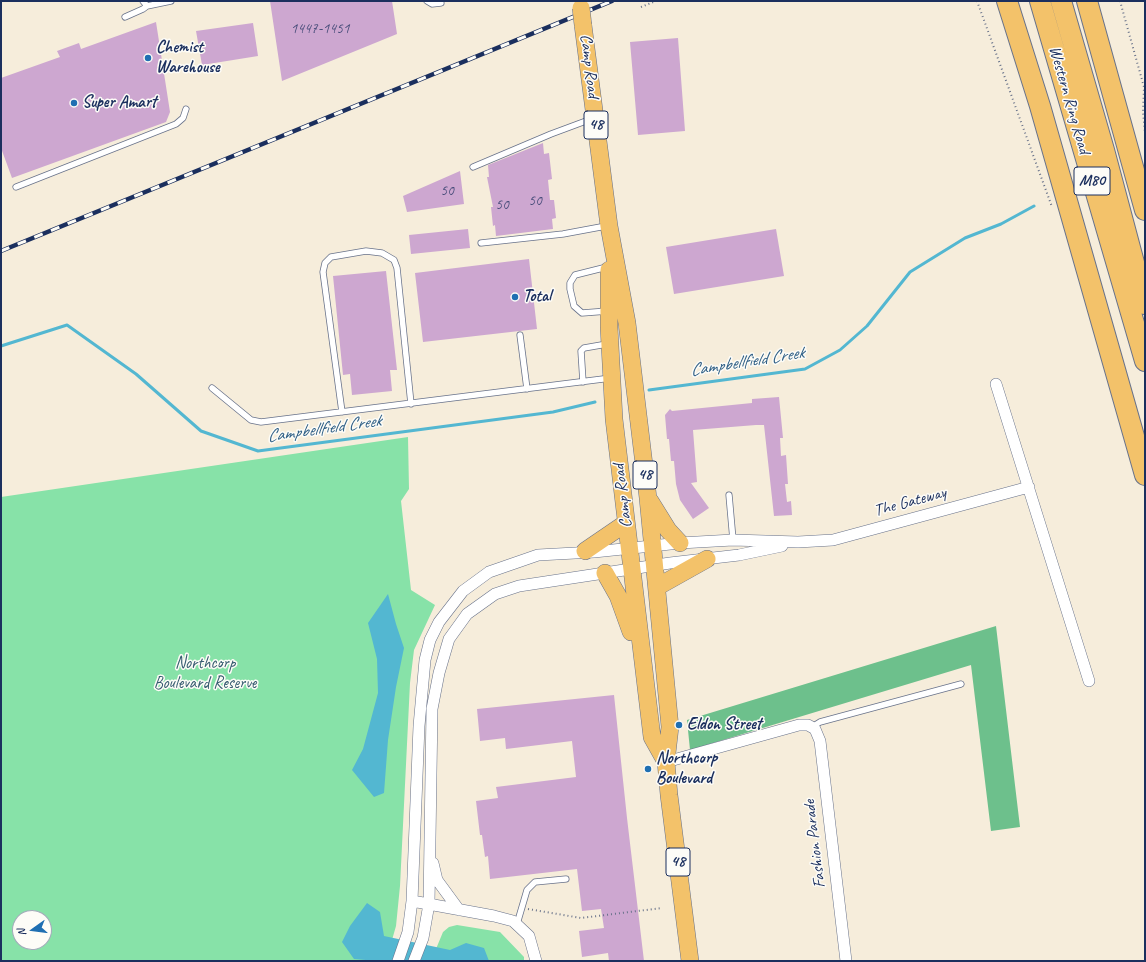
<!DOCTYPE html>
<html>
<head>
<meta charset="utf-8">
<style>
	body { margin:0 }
	#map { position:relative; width:1146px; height:962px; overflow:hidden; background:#f6eddb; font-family:Caveat,sans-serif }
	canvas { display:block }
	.frame { position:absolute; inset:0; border:2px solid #1b2f5e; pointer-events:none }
	.north { position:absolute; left:12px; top:910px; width:40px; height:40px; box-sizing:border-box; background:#fdfcf7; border:1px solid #a3aaba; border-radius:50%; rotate:256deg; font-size:11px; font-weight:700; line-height:16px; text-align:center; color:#1b2f5e }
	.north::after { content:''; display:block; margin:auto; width:14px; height:18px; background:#1f6fb2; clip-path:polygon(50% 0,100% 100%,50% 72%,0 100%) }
</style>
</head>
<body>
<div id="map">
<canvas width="1146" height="962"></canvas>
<div class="frame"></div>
<div class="north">N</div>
</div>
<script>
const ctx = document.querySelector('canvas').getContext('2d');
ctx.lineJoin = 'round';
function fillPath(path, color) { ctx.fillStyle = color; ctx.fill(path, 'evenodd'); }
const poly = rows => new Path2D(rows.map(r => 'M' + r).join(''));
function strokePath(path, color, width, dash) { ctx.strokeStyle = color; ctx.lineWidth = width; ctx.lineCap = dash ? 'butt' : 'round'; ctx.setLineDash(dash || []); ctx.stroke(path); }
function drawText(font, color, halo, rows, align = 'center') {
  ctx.font = font + ' Caveat,sans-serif'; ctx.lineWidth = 3; ctx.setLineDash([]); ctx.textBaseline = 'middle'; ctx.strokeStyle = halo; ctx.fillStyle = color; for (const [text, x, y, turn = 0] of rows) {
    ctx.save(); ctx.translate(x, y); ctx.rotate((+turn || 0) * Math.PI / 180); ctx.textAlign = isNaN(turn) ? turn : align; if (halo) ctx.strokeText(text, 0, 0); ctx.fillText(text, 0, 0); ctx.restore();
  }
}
fillPath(poly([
	[408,437,409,489,401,501,411,590,435,605,414,650,410,683,400,886,396,926,386,961,1,961,1,497],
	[20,918,44,918,44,942,20,942],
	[457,925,500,932,524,957,524,961,431,961,443,932,449,927]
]), '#87e2a8');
fillPath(poly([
	[996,626,1020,827,991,831,971,665,690,750,687,720]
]), '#6dc08c');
fillPath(poly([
	[388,594,396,624,404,648,396,687,388,740,384,793,374,797,352,770,363,749,378,693,377,659,368,623],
	[367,903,380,912,384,936,450,950,466,943,484,948,489,961,377,961,354,959,342,942,350,926]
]), '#53b7d1');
strokePath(poly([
	[1,346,67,325,136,374,201,431,258,451,553,412,595,402],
	[649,390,805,369,840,350,867,326,910,272,965,238,1001,224,1034,206]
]), '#53b7d1', 3);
fillPath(poly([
	[270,1,392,1,397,34,282,81],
	[156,22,170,112,166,122,12,178,1,148,1,78,60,57,57,51,79,43,81,49],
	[253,23,258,56,202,65,196,31],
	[678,38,685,131,638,135,630,42],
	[543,143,544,154,549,153,552,179,548,180,550,200,554,200,556,218,552,219,553,229,496,236,495,225,493,226,491,207,493,207,487,177,489,177,488,165],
	[460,171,464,204,407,212,403,196],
	[468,229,470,248,411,254,409,235],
	[776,229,784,276,674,294,666,247],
	[529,259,537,329,423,342,415,273],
	[386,271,397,370,390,370,392,391,352,395,350,374,343,375,333,276],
	[779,397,783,438,780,438,781,456,786,455,788,484,785,484,787,502,791,501,792,515,774,516,764,425,756,425,693,430,697,482,691,483,709,508,693,519,680,500,676,484,674,461,671,461,669,439,667,439,665,415,670,409,672,411,752,403,752,399],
	[614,695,627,818,644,961,609,961,608,953,582,957,579,931,604,928,601,909,582,911,577,869,490,879,488,856,485,857,482,835,480,835,476,801,498,798,496,787,576,777,572,741,506,749,505,738,480,741,477,709]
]), '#cda7d0');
const lane = poly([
	[143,1,147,6],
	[427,1,432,4,441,3],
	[125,17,143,9,147,6,171,1],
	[473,167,551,134,594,118],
	[16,187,176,124,183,118,186,109],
	[481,243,563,234,606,226],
	[607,267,575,275,570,283,570,289,574,306,582,313,608,311],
	[520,335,527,389],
	[583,382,581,351,584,348,607,344],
	[212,388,251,420,261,422,611,378],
	[342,412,323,272,325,263,331,257,366,251,382,253,394,260,397,268,411,404],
	[729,495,733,540],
	[812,727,820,722,961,684],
	[517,924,527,890,535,882,566,879]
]);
const street = poly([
	[996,384,1089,681],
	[666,762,799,725,808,725,815,729,820,741,846,961],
	[433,863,437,880,459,910],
	[412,901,494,916,513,921,529,936,536,961],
	[398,961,408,932,412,901,419,726,425,660,430,640,439,622,463,591,489,572,538,555,594,552,680,543,733,540,798,542,833,540,1029,487],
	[414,961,423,938,429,904,432,709,439,673,449,639,467,614,495,594,519,586,670,563,739,555,782,546]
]);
const primary = poly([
	[583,25,609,226,627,323,648,498,670,727,666,762,669,795,690,961],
	[609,270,609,327,614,419,652,737,666,762],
	[650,501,668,530,680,543],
	[585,551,626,523],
	[605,573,618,596,631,632],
	[657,587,707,559]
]);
const highway = poly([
	[1007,1,1040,106,1145,475],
	[1040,1,1145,361],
	[1061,1,1104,150,1145,304],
	[1087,1,1145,210]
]);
strokePath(lane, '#68728a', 7);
strokePath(street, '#68728a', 12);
strokePath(primary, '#68728a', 18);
strokePath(highway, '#68728a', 22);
strokePath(poly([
	[977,1,1052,207],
	[1120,1,1144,87,1143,112,1145,133],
	[641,7,656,1],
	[528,909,581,918,662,908]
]), '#68728a', 2, [1, 3]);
strokePath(lane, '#fff', 5.5);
strokePath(street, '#fff', 11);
strokePath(primary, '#f3c26a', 17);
strokePath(highway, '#f3c26a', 20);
const rail = poly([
	[1,251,612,1]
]);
strokePath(rail, '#1b2f5e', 4.5);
strokePath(rail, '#fdfcf7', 3, [9]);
const primaryBridge = poly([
	[581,8,583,25]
]);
strokePath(primaryBridge, '#68728a', 18, []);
strokePath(primaryBridge, '#f3c26a', 17);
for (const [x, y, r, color] of [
	[148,58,4,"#1f6fb2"],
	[74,103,4,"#1f6fb2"],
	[515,297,4,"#1f6fb2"],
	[679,725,4,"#1f6fb2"],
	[648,769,4,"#1f6fb2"]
]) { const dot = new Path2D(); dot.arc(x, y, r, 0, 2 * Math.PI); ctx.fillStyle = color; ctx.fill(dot); strokePath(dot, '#fdfcf7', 1.5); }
drawText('15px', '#484d7a', null, [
	["1447-1451",320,29],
	["50",447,191],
	["50",535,201],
	["50",502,205]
]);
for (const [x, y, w] of [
	[596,125,24],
	[1092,181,36],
	[645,475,24],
	[678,862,24]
]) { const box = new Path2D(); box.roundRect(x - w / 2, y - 14, w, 28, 3); ctx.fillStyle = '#fdfcf7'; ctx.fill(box); strokePath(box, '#1b2f5e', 1); }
drawText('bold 16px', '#1b2f5e', null, [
	["48",596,125],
	["M80",1092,181],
	["48",645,475],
	["48",678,862]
]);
drawText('bold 17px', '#1b2f5e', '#fdfcf7', [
	["Chemist",156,48],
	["Warehouse",156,68],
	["Super Amart",82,103],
	["Total",523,297],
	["Eldon Street",687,725],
	["Northcorp",656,759],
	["Boulevard",656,779]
], 'left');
drawText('17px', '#1b2f5e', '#fdfcf7', [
	["Camp Road",589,66,83],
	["Western Ring Road",1069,100,74],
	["Camp Road",623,496,-97],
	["The Gateway",910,502,-15],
	["Fashion Parade",815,844,-97]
]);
drawText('17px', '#365c70', '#fdfcf7', [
	["Northcorp",205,664],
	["Boulevard Reserve",205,684]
]);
drawText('italic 18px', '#2f5f86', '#fdfcf7', [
	["Campbellfield Creek",747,362,-9],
	["Campbellfield Creek",324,429,-8]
]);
</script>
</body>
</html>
